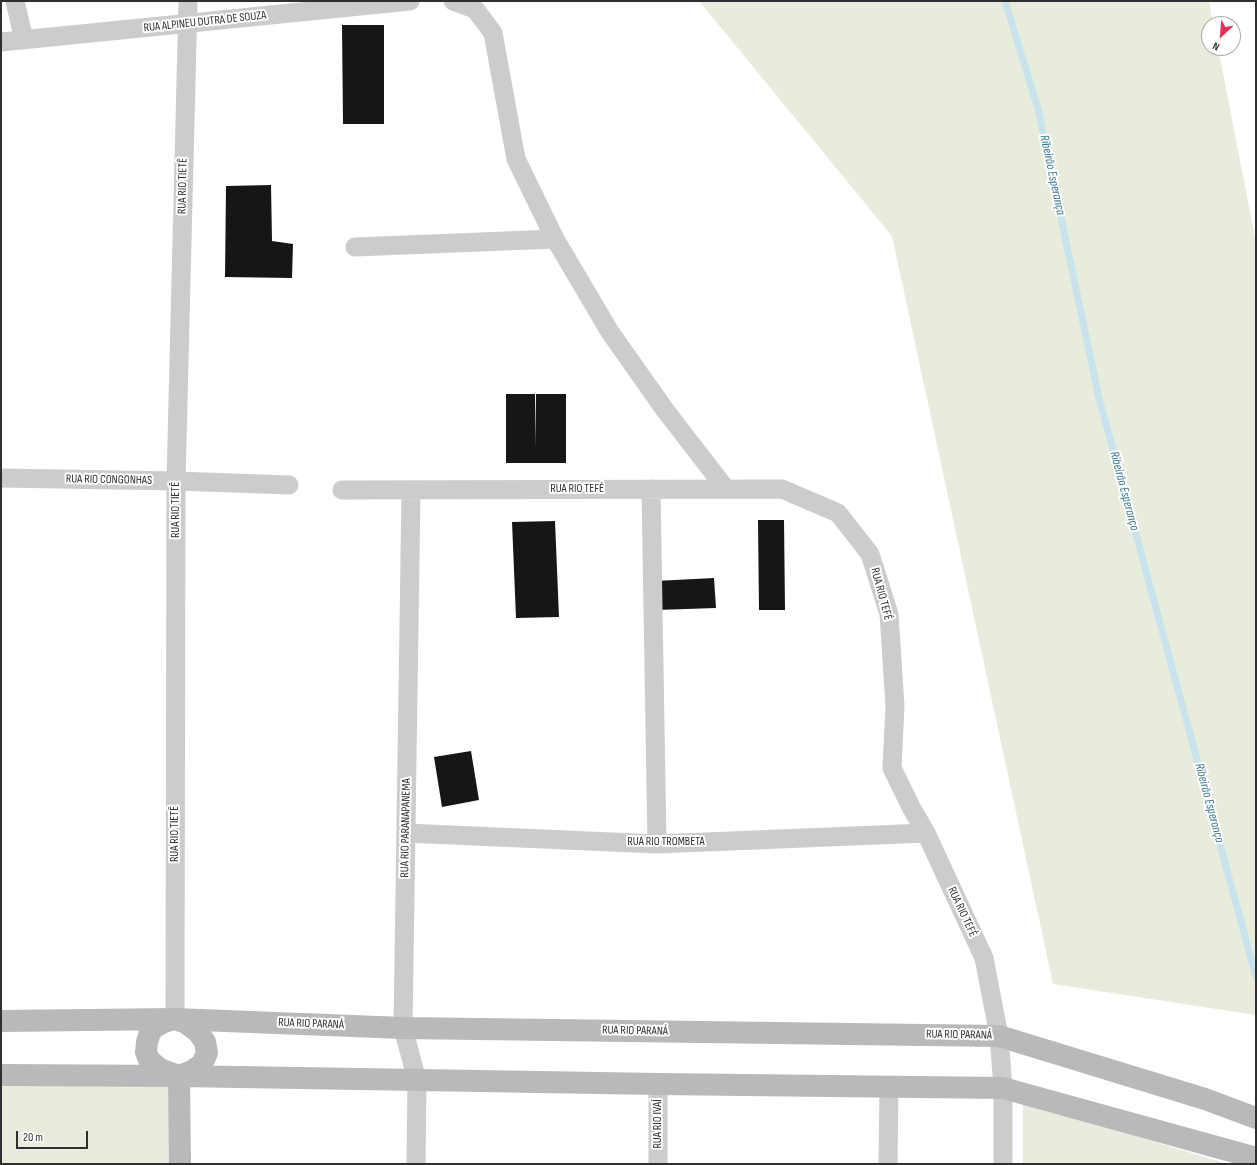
<!DOCTYPE html>
<html>
<head>
<meta charset="utf-8">
<style>
	body { margin:0 }
	#map { position:relative; width:1257px; height:1165px; overflow:hidden; background:#fff; font-family:"Sofia Sans Condensed",sans-serif }
	canvas { display:block }
	.frame { position:absolute; inset:0; border:2px solid #2f2f2f; pointer-events:none }
	.north { position:absolute; left:1201px; top:16px; width:40px; height:40px; box-sizing:border-box; background:#fff; border:1px solid #acacac; border-radius:50%; rotate:206deg; font-size:11px; font-weight:700; line-height:16px; text-align:center; color:#2f2f2f }
	.north::after { content:''; display:block; margin:auto; width:14px; height:18px; background:#e73055; clip-path:polygon(50% 0,100% 100%,50% 72%,0 100%) }
	.scale { position:absolute; left:16px; top:1131px; width:72px; height:18px; box-sizing:border-box; border:2px solid #2f2f2f; border-top:0; padding-left:5px; font-size:12px; line-height:14px; white-space:nowrap; color:#2f2f2f; -webkit-text-stroke:3px #fff; paint-order:stroke }
</style>
</head>
<body>
<div id="map">
<canvas width="1257" height="1165"></canvas>
<div class="frame"></div>
<div class="north">N</div>
<div class="scale">20 m</div>
</div>
<script>
const ctx = document.querySelector('canvas').getContext('2d');
ctx.lineJoin = 'round';
function fillPath(path, color) { ctx.fillStyle = color; ctx.fill(path, 'evenodd'); }
const poly = rows => new Path2D(rows.map(r => 'M' + r).join(''));
function strokePath(path, color, width, dash) { ctx.strokeStyle = color; ctx.lineWidth = width; ctx.lineCap = dash ? 'butt' : 'round'; ctx.setLineDash(dash || []); ctx.stroke(path); }
function drawText(font, color, halo, rows, align = 'center') {
  ctx.font = font + ' "Sofia Sans Condensed",sans-serif'; ctx.lineWidth = 4; ctx.setLineDash([]); ctx.textBaseline = 'middle'; ctx.strokeStyle = halo; ctx.fillStyle = color; for (const [text, x, y, turn = 0] of rows) {
    ctx.save(); ctx.translate(x, y); ctx.rotate((+turn || 0) * Math.PI / 180); ctx.textAlign = isNaN(turn) ? turn : align; if (halo) ctx.strokeText(text, 0, 0); ctx.fillText(text, 0, 0); ctx.restore();
  }
}
fillPath(poly([
	[699,1,1209,1,1213,24,1209,24,1209,48,1218,48,1256,242,1256,1015,1053,984,892,236],
	[1,1075,179,1076,180,1164,1,1164],
	[1023,1102,1228,1164,1023,1164]
]), '#e7ecdc');
strokePath(poly([
	[1005,1,1038,109,1099,398,1256,977]
]), '#c8e3ec', 7);
fillPath(poly([
	[342,25,384,25,384,124,343,124],
	[271,185,272,241,293,244,292,278,225,277,226,186],
	[506,394,535,394,536,447,536,394,566,394,566,463,506,463],
	[758,520,784,520,785,610,759,610],
	[555,521,559,617,516,618,512,522],
	[714,578,716,608,656,610,655,581],
	[471,751,479,800,442,807,434,757]
]), '#161616');
strokePath(poly([
	[15,1,24,40],
	[453,1,475,9,493,33,516,159,555,239,610,332,665,410,726,489],
	[1,42,410,1],
	[355,247,555,239],
	[1,478,176,481,289,485],
	[651,489,657,844],
	[342,490,782,489,838,513,870,554,889,614,895,706,892,768,911,807,926,833,984,958,999,1036,1003,1088,1003,1164],
	[411,490,403,1028,417,1080,416,1164],
	[406,833,657,844,926,833],
	[175,1019,176,481,188,1],
	[658,1164,658,1084],
	[888,1164,889,1086]
]), '#ccc', 19);
strokePath(poly([
	[175,1019,186,1023,198,1032,205,1042,207,1053,202,1064,192,1071,179,1076,160,1069,149,1060,146,1052,147,1042,150,1032,155,1027,164,1022,175,1019],
	[1,1021,175,1019,403,1028,999,1036,1205,1099,1256,1118],
	[1,1075,179,1076,658,1084,1003,1088,1256,1158],
	[179,1076,180,1164]
]), '#b9b9b9', 22);
drawText('12px', '#2f2f2f', '#fff', [
	["RUA ALPINEU DUTRA DE SOUZA",205,22,-6],
	["RUA RIO TIETÊ",183,186,-89],
	["RUA RIO CONGONHAS",109,480,1],
	["RUA RIO TEFÉ",577,489],
	["RUA RIO TIETÊ",176,510,-90],
	["RUA RIO TEFÉ",881,594,75],
	["RUA RIO PARANAPANEMA",406,828,-89],
	["RUA RIO TIETÊ",175,834,-90],
	["RUA RIO TROMBETA",666,842],
	["RUA RIO TEFÉ",962,912,65],
	["RUA RIO PARANÁ",311,1024,2],
	["RUA RIO PARANÁ",635,1031,1],
	["RUA RIO PARANÁ",959,1035,1],
	["RUA RIO IVAÍ",658,1124,-90]
]);
drawText('italic 13px', '#3c7c92', '#fff', [
	["Ribeirão Esperança",1052,175,78],
	["Ribeirão Esperança",1124,491,75],
	["Ribeirão Esperança",1209,803,75]
]);
</script>
</body>
</html>
